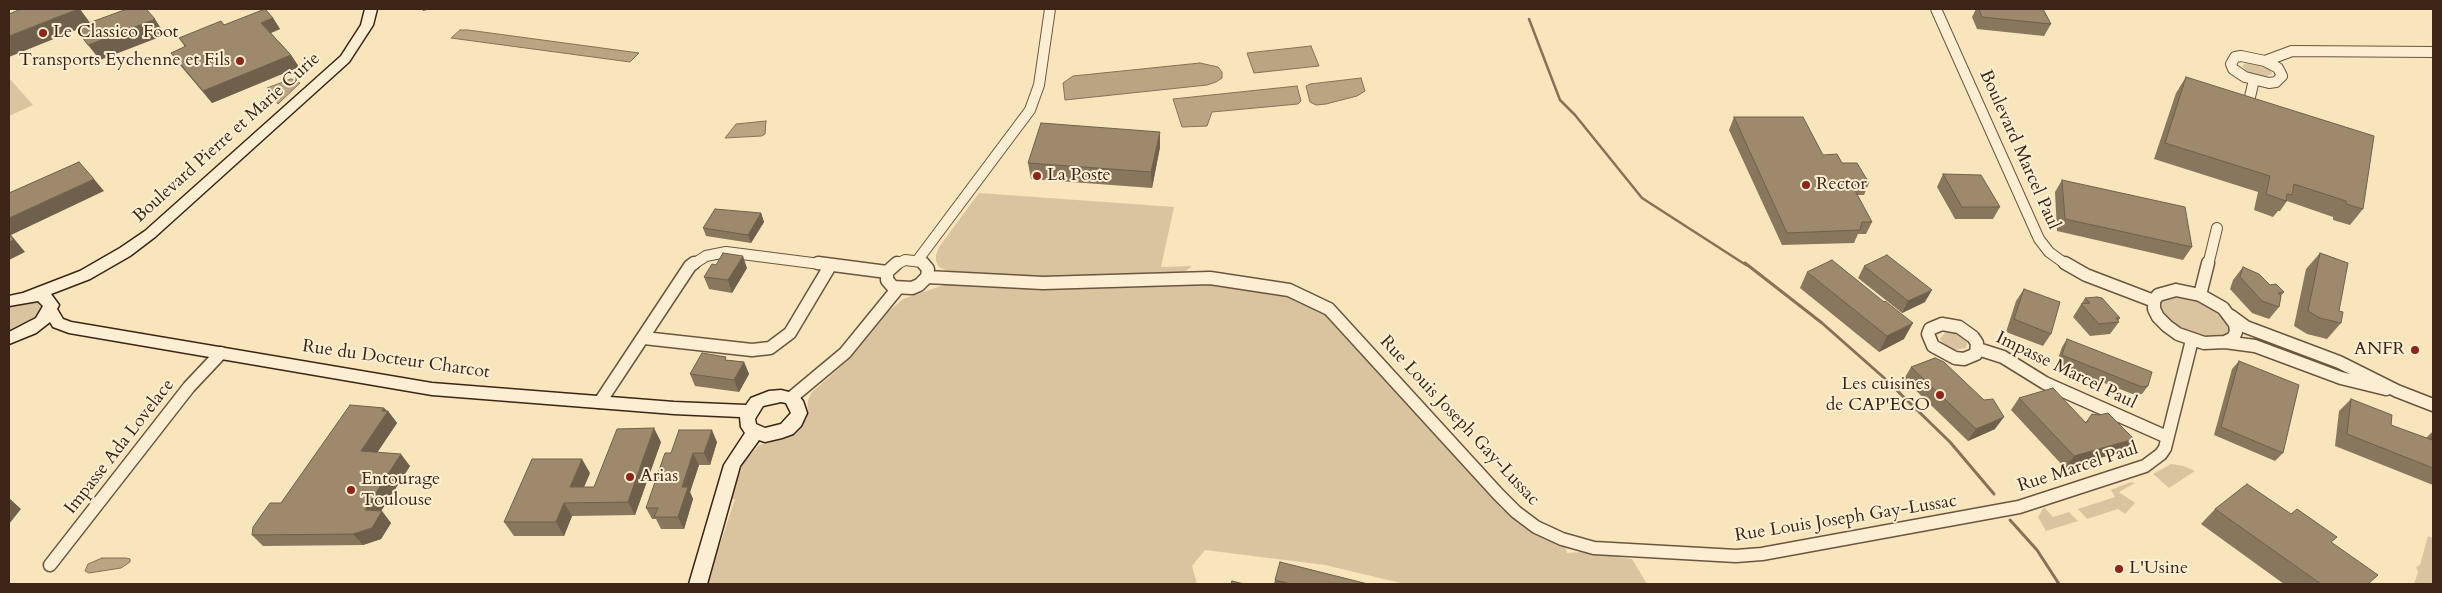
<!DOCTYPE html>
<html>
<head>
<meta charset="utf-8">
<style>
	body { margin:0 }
	#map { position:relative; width:2442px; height:593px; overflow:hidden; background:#f9e5bb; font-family:Cardo,serif }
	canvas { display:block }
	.frame { position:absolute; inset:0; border:10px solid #3c2516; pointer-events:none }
</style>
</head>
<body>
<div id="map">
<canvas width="2442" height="593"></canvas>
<div class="frame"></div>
</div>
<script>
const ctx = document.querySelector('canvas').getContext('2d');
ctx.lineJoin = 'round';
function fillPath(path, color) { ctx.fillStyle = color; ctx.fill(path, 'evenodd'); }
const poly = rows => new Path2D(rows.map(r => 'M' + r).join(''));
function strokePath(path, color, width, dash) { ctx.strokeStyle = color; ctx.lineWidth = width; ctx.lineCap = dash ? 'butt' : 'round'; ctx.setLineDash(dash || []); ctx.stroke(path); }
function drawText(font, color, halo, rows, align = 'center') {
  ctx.font = font + ' Cardo,serif'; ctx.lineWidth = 4; ctx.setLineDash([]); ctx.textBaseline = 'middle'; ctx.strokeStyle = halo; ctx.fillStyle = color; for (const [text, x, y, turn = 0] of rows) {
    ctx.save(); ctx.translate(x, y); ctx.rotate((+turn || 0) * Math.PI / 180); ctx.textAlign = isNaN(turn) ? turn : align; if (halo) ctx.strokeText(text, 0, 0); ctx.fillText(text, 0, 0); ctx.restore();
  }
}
fillPath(poly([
	[2248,61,2257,62,2270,69,2272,74,2264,77,2250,74,2242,66],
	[9,78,33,105,9,116],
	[979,193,1174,207,1161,267,1192,266,1182,274,1079,278,950,272,939,267,936,261,936,255,939,247],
	[1187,282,1227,284,1300,298,1326,312,1502,509,1533,531,1565,546,1567,553,1583,552,1632,559,1647,584,1405,584,1325,565,1205,550,1192,566,1197,584,707,584,735,499,730,499,743,463,759,445,782,439,802,425,807,417,808,400,812,392,849,360,889,311,903,299,947,284],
	[2182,293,2224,313,2230,329,2229,333,2218,339,2190,336,2165,318,2159,305,2161,299],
	[35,300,43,304,41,317,16,333,9,335,9,305],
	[1946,332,1955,333,1963,337,1967,343,1966,348,1955,350,1943,344,1940,338],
	[2171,464,2183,466,2195,471,2169,488,2153,474],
	[2131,482,2135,483,2119,492,2135,503,2125,514,2118,509,2087,519,2078,509,2115,497,2111,490],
	[2044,507,2053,517,2069,512,2078,521,2046,531,2038,517],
	[2428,536,2433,538,2433,584,2414,584,2418,572,2416,567,2420,565]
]), '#d9c49f');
const water = poly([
	[460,30,468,30,639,53,630,62,451,38,460,30],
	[1311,46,1319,66,1254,73,1247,53,1311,46],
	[1200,63,1218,67,1222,72,1222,78,1216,82,1207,85,1065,100,1063,83,1073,76,1200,63],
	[1361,78,1365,91,1357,96,1326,104,1316,105,1310,102,1306,86,1310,84,1361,78],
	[291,79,300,83,278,104,267,88,291,79],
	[1297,86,1301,101,1298,104,1212,112,1207,126,1182,127,1173,99,1297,86],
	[766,121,765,134,762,136,725,138,736,124,766,121],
	[102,558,126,558,130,559,130,562,121,568,89,573,85,571,88,564,102,558]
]);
fillPath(water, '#b9a483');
strokePath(water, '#877157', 1);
strokePath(poly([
	[1529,19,1560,100,1575,115,1642,198,1746,265]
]), '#877157', 2.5);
strokePath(poly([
	[1745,263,1822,323,1882,376,1950,442,1994,494],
	[2010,520,2037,550,2059,584]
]), '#877157', 3);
const streetFar1 = poly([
	[1936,9,2039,239,2049,252,2067,265],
	[2241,56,2265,61,2278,68,2282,76,2276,82,2269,83,2245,77,2233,69,2231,64,2235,57,2241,56],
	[2265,61,2292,51,2433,52],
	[2249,101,2254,80],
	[917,261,1030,110,1039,85,1050,9],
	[692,265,706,256,726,252,828,265],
	[895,265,905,260,922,262,924,265],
	[2208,265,2217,228]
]);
const street = poly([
	[818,263,887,272],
	[897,263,887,272,887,280,893,287,912,288,919,285,927,277,928,269,923,263],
	[2065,263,2086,275,2154,301],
	[927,277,1043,283,1210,278,1289,290,1329,309,1498,494,1516,512,1536,527,1562,539,1594,548,1736,556,1762,554,2019,507,2145,466,2161,454,2165,448,2192,340],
	[2176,290,2200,295,2223,308,2235,324,2236,332,2233,338,2225,342,2204,343,2178,334,2167,326,2158,317,2154,309,2154,301,2158,295,2176,290],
	[2200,295,2208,263],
	[2231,316,2246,327,2339,362,2397,391,2433,405],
	[1942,324,1959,327,1973,337,1977,343,1976,354,1964,359,1955,358,1933,346,1928,334,1930,329,1942,324],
	[644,338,752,350,770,348,790,333,830,266],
	[2225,342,2255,346,2341,378,2386,389],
	[1978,349,2003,357,2045,383,2167,437],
	[791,398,845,353,898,288],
	[600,402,690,266,694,263],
	[50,565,189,387,221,353]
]);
const secondary = poly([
	[365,9,377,9,373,25,349,62,155,237,130,256,90,279,51,294,59,305,57,309,63,319,71,322,432,383,674,402,746,405,751,398,769,391,781,390,797,394,803,401,807,413,801,426,793,434,782,438,765,442,759,440,740,466,707,584,689,584,724,465,745,433,741,427,740,417,674,414,432,395,69,333,53,327,50,322,36,333,9,344,9,332,36,318,43,306,38,301,9,306,9,296,23,293,80,271,120,248,145,231,341,56,361,25,365,9],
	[781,402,786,403,791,413,781,424,765,428,756,424,755,419,763,406,781,402]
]);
strokePath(streetFar1, '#6b553f', 12);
strokePath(street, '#6b553f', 15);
strokePath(secondary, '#3c2516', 3);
strokePath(streetFar1, '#fbeed3', 10);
strokePath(street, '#fbeed3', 12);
fillPath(secondary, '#fbeed3');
fillPath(poly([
	[1976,9,2043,9,2051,24,2044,36,1977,29,1972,17],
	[273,18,280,29,271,33,291,55,299,67,212,103,179,64,171,53,185,47,179,38,224,25],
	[2186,77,2363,209,2350,225,2333,220,2333,217,2287,201,2280,211,2278,211,2273,217,2254,210,2258,192,2154,159,2176,93],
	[1734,117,1842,163,1869,183,1864,195,1857,195,1872,222,1866,234,1858,234,1854,243,1782,245,1729,130],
	[1160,147,1152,188,1031,179,1028,163],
	[1943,174,2000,207,1993,219,1955,219,1937,187],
	[2062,180,2192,247,2183,260,2057,231,2055,192],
	[761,213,764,222,751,243,706,236,703,228],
	[2320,253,2339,311,2341,323,2327,339,2307,334,2294,326,2306,269],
	[1864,266,1925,302,1902,313,1858,278],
	[2243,267,2270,285,2284,292,2281,296,2279,307,2269,319,2252,313,2230,289,2233,280],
	[747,268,732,293,709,289,704,277],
	[1807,272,1904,339,1879,352,1800,288],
	[2024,289,2051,334,2043,346,2006,332,2016,301],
	[2085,298,2120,318,2118,321,2119,322,2110,334,2090,336,2073,317],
	[2067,339,2148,386,2142,394,2135,395,2056,364,2062,347],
	[728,360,744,362,749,374,739,392,695,386,690,374],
	[2239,361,2283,453,2275,461,2214,435,2232,369],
	[1911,367,1995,429,1968,441,1904,379],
	[2019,398,2086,422,2092,414,2124,451,2065,468,2011,410],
	[2351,399,2391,425,2426,438,2433,431,2433,485,2335,446,2339,411],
	[384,408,387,411,388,411,397,423,377,453,410,466,381,511,391,523,381,539,363,545,263,546,252,535,281,503],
	[661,442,635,515,572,516,564,536,514,536,504,522,590,473,584,487,594,487],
	[717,442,710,465,699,465,690,492,693,499,684,529,661,529,656,519,652,519,646,508,671,453],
	[2215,509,2291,514,2337,537,2331,542,2368,584,2284,584,2201,524],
	[1275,580,1368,584,1274,584]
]), '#88765d');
fillPath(poly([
	[78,9,80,9,91,24,9,57,9,36],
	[422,9,431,9,423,11],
	[273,18,280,29,268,34,261,23],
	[155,19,165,35,100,60,88,45],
	[291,55,299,67,212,103,203,91],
	[1160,132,1160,147,1152,188,1151,172],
	[94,179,104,191,11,235,25,252,9,260,9,218],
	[761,213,764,222,751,243,748,235],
	[743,256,747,268,732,293,728,280],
	[1932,290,1925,302,1902,313,1908,301],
	[1913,323,1904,339,1879,352,1887,336],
	[744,362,749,374,739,392,734,380],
	[384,408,388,412,388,411,397,423,370,463,361,451],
	[2004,417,1995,429,1968,441,1976,429],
	[654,428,661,442,635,515,628,502],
	[712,430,717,442,710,465,704,453],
	[2134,439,2124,451,2065,468,2074,456],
	[693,453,699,465,690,492,693,499,684,529,678,517,682,487],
	[401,454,410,466,374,522,365,510],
	[582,459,590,473,578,501,570,487],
	[9,498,21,509,9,524],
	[564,503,572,516,564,536,556,522],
	[382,511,391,523,381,539,363,545,353,534]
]), '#6f604c');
const building = poly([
	[21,9,78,9,9,36,9,14,21,9],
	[127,9,146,9,155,19,88,45,75,28,127,9],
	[265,9,273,18,261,23,291,55,203,91,171,53,186,46,179,38,221,21,224,25,265,9],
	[1979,9,2043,9,2051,24,1982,17,1979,9],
	[2186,77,2374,136,2363,209,2346,204,2346,201,2294,184,2292,195,2287,194,2286,201,2266,194,2270,176,2165,143,2186,77],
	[1734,117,1803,117,1823,155,1837,154,1842,163,1857,163,1869,183,1851,183,1872,222,1862,222,1860,230,1787,233,1734,117],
	[1041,123,1160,132,1151,172,1028,163,1041,123],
	[79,162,94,179,9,218,9,193,79,162],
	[1943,174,1981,175,2000,207,1962,207,1943,174],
	[2062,180,2185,207,2192,247,2065,219,2062,180],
	[715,209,761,213,748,235,703,228,715,209],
	[9,234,14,240,9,242,9,234],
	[723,253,743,256,728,280,704,277,712,264,716,265,723,253],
	[2320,253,2348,263,2339,311,2343,312,2341,323,2320,318,2308,311,2320,253],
	[1887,255,1932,290,1908,301,1864,266,1887,255],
	[1832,260,1884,302,1885,301,1913,323,1887,336,1807,272,1832,260],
	[2243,267,2259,274,2270,285,2276,284,2284,292,2278,293,2281,296,2279,307,2262,301,2240,277,2243,267],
	[2024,289,2060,302,2051,334,2014,319,2024,289],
	[2097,297,2102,298,2120,318,2116,318,2119,322,2099,324,2081,304,2090,303,2085,298,2097,297],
	[2067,339,2152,372,2148,386,2142,387,2062,355,2067,339],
	[702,353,726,357,725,360,744,362,734,380,690,374,702,353],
	[1935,358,1944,362,1984,400,1993,399,2004,417,1976,429,1911,367,1935,358],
	[2239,361,2299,385,2283,453,2221,427,2239,361],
	[2053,388,2086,423,2092,414,2099,415,2108,413,2134,439,2074,456,2019,398,2053,388],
	[2351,399,2392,415,2391,425,2432,440,2433,431,2433,468,2347,434,2351,399],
	[350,405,384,408,382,411,388,411,361,451,401,454,365,510,382,511,372,528,353,534,252,535,253,527,270,503,281,503,350,405],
	[654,428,628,502,564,503,556,522,504,522,532,459,582,459,570,487,594,487,617,429,654,428],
	[679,430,712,430,704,453,693,453,682,487,688,487,678,517,654,517,658,508,646,508,665,453,671,453,679,430],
	[2247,484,2291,514,2297,509,2337,537,2331,542,2378,575,2368,584,2321,584,2215,509,2247,484],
	[1280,562,1368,584,1291,584,1275,580,1280,562],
	[1232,581,1244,584,1231,584,1232,581]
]);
fillPath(building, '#9e896c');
strokePath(building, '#6f604c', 1);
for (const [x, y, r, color] of [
	[43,33,5,"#8f2418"],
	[240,61,5,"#8f2418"],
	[1037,176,5,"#8f2418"],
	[1806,185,5,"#8f2418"],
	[2415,350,5,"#8f2418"],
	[1940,395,5,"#8f2418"],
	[630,477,5,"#8f2418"],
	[351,490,5,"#8f2418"],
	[2119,569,5,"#8f2418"]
]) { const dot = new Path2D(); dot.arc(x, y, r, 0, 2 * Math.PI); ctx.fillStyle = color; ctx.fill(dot); strokePath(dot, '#fbeed3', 2); }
drawText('18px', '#3c2516', '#fbeed3', [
	["Le Classico Foot",53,33],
	["Transports Eychenne et Fils",230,61,"right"],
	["La Poste",1047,176],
	["Rector",1816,185],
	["ANFR",2405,350,"right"],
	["Les cuisines",1930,385,"right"],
	["de CAP'ECO",1930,406,"right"],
	["Arias",640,477],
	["Entourage",361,480],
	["Toulouse",361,501],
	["L'Usine",2129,569]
], 'left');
drawText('18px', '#3c2516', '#fbeed3', [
	["Boulevard Pierre et Marie Curie",227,138,-42],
	["Boulevard Marcel Paul",2019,150,66],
	["Rue du Docteur Charcot",396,360,8],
	["Impasse Marcel Paul",2066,371,26],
	["Rue Louis Joseph Gay-Lussac",1459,421,47],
	["Impasse Ada Lovelace",120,447,-52],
	["Rue Marcel Paul",2078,468,-18],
	["Rue Louis Joseph Gay-Lussac",1846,519,-9]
]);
</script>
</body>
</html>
